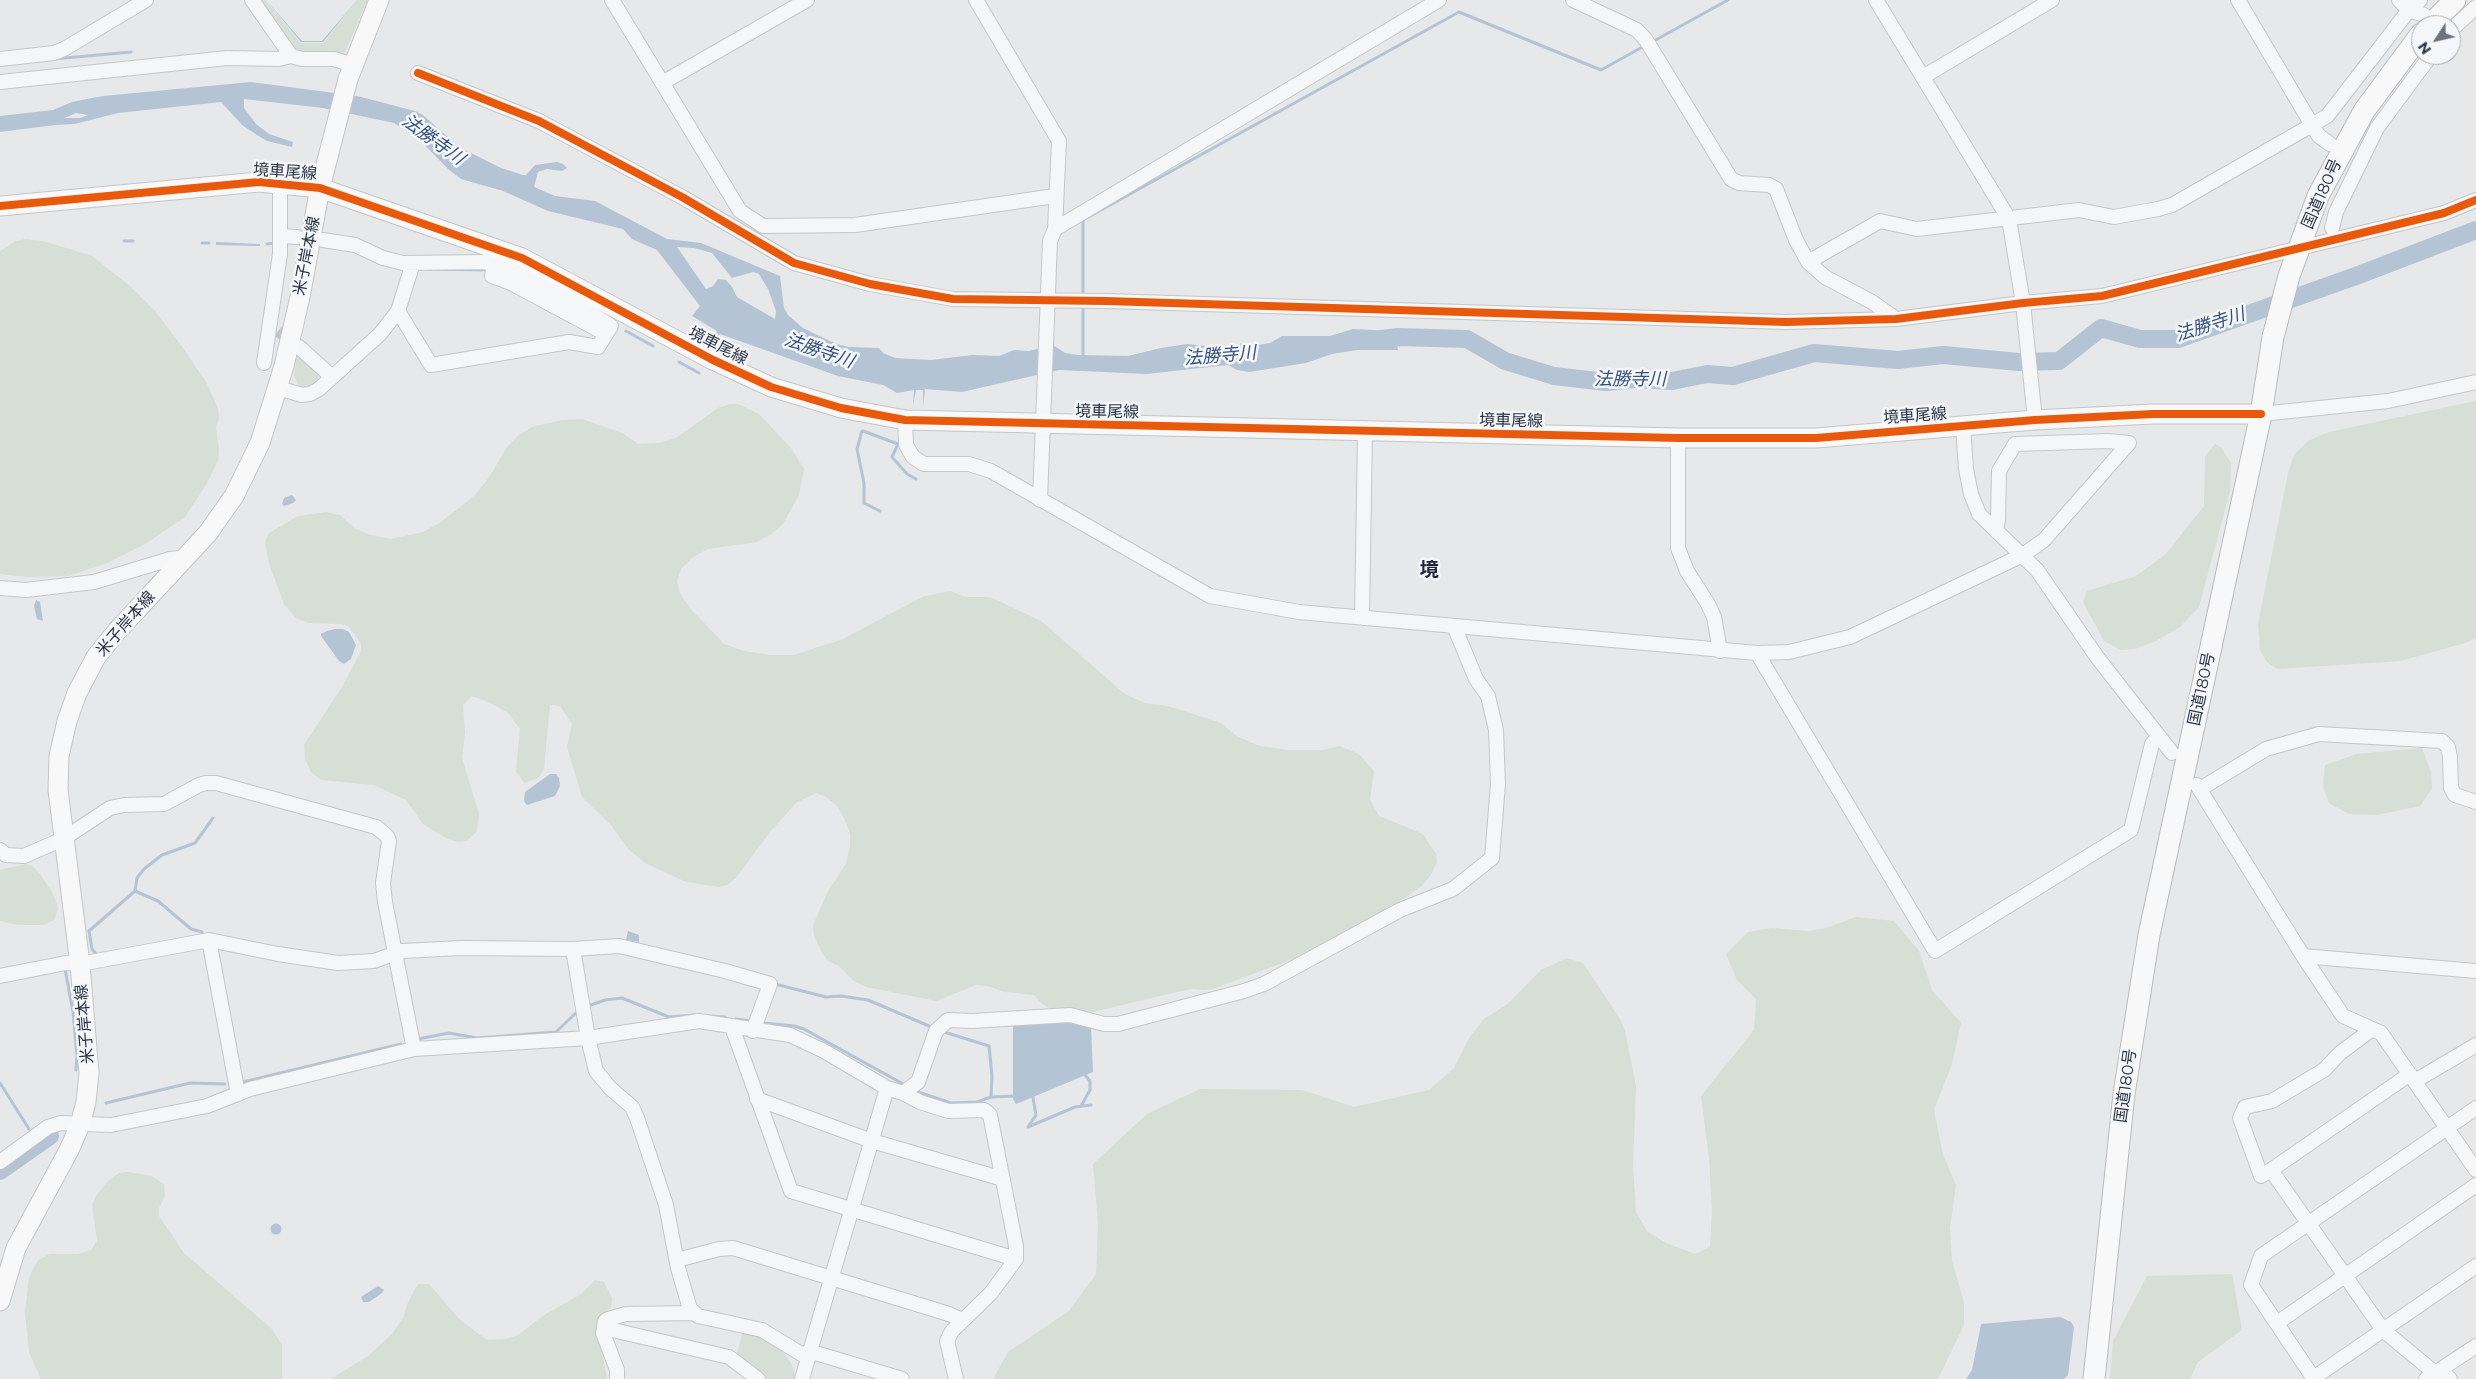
<!DOCTYPE html>
<html>
<head>
<meta charset="utf-8">
<style>
	body { margin:0 }
	#map { position:relative; width:2476px; height:1379px; overflow:hidden; background:#e6e8ea; font-family:Montserrat,sans-serif }
	canvas { display:block }
	.north { position:absolute; left:2411px; top:15px; width:50px; height:50px; box-sizing:border-box; background:#f4f6f9; border:1px solid #a4a8b1; border-radius:50%; rotate:235deg; font-size:14px; font-weight:700; line-height:20px; text-align:center; color:#2b3445 }
	.north::after { content:''; display:block; margin:auto; width:18px; height:22px; background:#6c737f; clip-path:polygon(50% 0,100% 100%,50% 72%,0 100%) }
</style>
</head>
<body>
<div id="map">
<canvas width="2476" height="1379"></canvas>
<div class="north">N</div>
</div>
<script>
const ctx = document.querySelector('canvas').getContext('2d');
ctx.lineJoin = 'round';
function fillPath(path, color) { ctx.fillStyle = color; ctx.fill(path, 'evenodd'); }
const poly = rows => new Path2D(rows.map(r => 'M' + r).join(''));
function strokePath(path, color, width, dash) { ctx.strokeStyle = color; ctx.lineWidth = width; ctx.lineCap = dash ? 'butt' : 'round'; ctx.setLineDash(dash || []); ctx.stroke(path); }
function drawText(font, color, halo, rows, align = 'center') {
  ctx.font = font + ' Montserrat,"Noto Sans JP",sans-serif'; ctx.lineWidth = 5; ctx.setLineDash([]); ctx.textBaseline = 'middle'; ctx.strokeStyle = halo; ctx.fillStyle = color; for (const [text, x, y, turn = 0] of rows) {
    ctx.save(); ctx.translate(x, y); ctx.rotate((+turn || 0) * Math.PI / 180); ctx.textAlign = isNaN(turn) ? turn : align; if (halo) ctx.strokeText(text, 0, 0); ctx.fillText(text, 0, 0); ctx.restore();
  }
}
fillPath(poly([
	[256,0,265,0,301,43,323,43,357,0,368,0,342,58,298,55],
	[26,239,43,241,92,256,131,287,155,311,183,348,206,382,218,408,219,419,216,427,219,450,218,461,206,485,185,517,145,544,107,563,68,576,27,577,0,574,0,251,16,241],
	[297,356,318,371,318,380,309,388,299,386,294,375],
	[2476,401,2476,638,2465,643,2400,661,2277,669,2267,662,2260,650,2258,624,2288,473,2294,455,2308,441,2329,432],
	[730,404,738,404,759,414,791,448,804,469,799,495,783,524,770,535,757,542,708,549,693,557,681,569,677,581,680,593,690,608,724,644,744,651,770,655,794,655,843,639,922,597,950,591,966,597,990,597,1041,621,1125,694,1145,703,1168,706,1221,723,1238,737,1260,746,1288,750,1323,750,1340,746,1359,754,1374,771,1370,800,1379,816,1423,834,1436,854,1437,862,1432,873,1423,885,1395,905,1323,943,1309,953,1218,987,1206,990,1192,989,1181,991,1093,1012,1051,1009,1041,1003,1034,995,1005,992,987,986,976,985,936,1001,866,987,854,981,839,966,828,961,822,953,814,936,813,925,828,891,846,864,850,846,850,834,844,818,837,806,826,797,816,793,796,803,770,832,736,878,727,885,719,887,686,882,645,863,629,850,611,825,582,797,567,747,572,724,560,706,550,705,544,769,538,778,524,783,516,771,520,729,508,713,489,702,472,696,463,705,465,732,462,758,479,814,477,831,467,841,458,842,448,839,423,824,406,800,374,785,321,780,311,772,305,759,304,745,342,687,361,651,361,644,349,627,342,624,308,623,296,618,284,604,269,563,265,542,269,533,298,516,326,512,340,515,356,529,371,535,391,539,423,532,441,522,475,495,490,476,507,447,519,435,532,427,562,420,582,419,622,433,638,444,659,443,676,438,718,408],
	[2215,444,2221,447,2231,463,2230,491,2199,607,2180,627,2156,641,2135,649,2121,650,2104,641,2083,602,2087,591,2136,576,2165,555,2204,506,2205,456],
	[2422,748,2431,772,2432,788,2420,806,2376,815,2349,814,2329,803,2323,786,2325,765,2357,754],
	[26,864,32,866,40,874,52,892,57,904,58,909,54,920,43,925,18,925,0,921,0,870],
	[1856,917,1894,921,1919,951,1932,990,1961,1023,1952,1064,1934,1110,1943,1155,1956,1185,1950,1228,1952,1261,1964,1302,1964,1325,1938,1379,993,1379,1008,1352,1069,1311,1096,1274,1098,1223,1093,1164,1147,1114,1200,1089,1302,1090,1354,1107,1429,1090,1454,1068,1469,1038,1485,1018,1508,1004,1541,970,1567,958,1583,963,1620,1019,1625,1031,1636,1086,1633,1165,1636,1212,1647,1231,1666,1243,1695,1254,1710,1247,1712,1211,1709,1158,1701,1096,1754,1030,1756,999,1737,980,1726,954,1748,932,1771,928,1809,931,1826,928],
	[128,1172,152,1176,164,1184,165,1196,159,1208,159,1216,184,1253,272,1329,282,1345,282,1379,41,1379,29,1352,25,1313,29,1277,38,1260,50,1254,78,1254,91,1250,97,1241,92,1205,96,1196,107,1182,119,1173],
	[2232,1274,2242,1330,2198,1362,2190,1379,2110,1379,2113,1341,2147,1276],
	[595,1280,604,1282,612,1298,611,1307,598,1323,607,1379,331,1379,368,1356,392,1334,403,1318,408,1302,418,1284,429,1284,460,1320,487,1340,506,1339,518,1335,544,1315,581,1294],
	[743,1330,753,1332,779,1347,791,1363,797,1379,763,1379,736,1358]
]), '#d6ded6');
fillPath(poly([
	[266,0,302,41,322,41,357,0,323,42,301,42],
	[251,82,357,96,415,111,423,115,459,147,501,168,523,175,526,175,535,165,557,162,563,164,567,168,562,171,547,169,538,172,534,187,555,196,595,201,667,239,701,243,780,276,784,308,788,315,803,328,836,344,849,347,879,348,883,353,895,358,931,360,972,355,999,356,1014,350,1029,351,1053,345,1065,353,1078,355,1128,356,1161,348,1187,344,1234,349,1241,343,1252,346,1270,343,1282,336,1330,336,1353,329,1395,331,1398,350,1357,350,1332,354,1306,363,1249,372,1237,370,1228,365,1147,374,1059,370,962,392,925,389,923,406,923,390,916,390,913,406,914,390,897,393,883,385,838,376,720,334,715,340,713,339,717,331,692,316,700,306,657,250,632,239,623,229,548,211,503,191,461,179,448,169,420,140,394,123,323,108,244,99,244,108,256,124,269,134,293,142,292,147,267,141,257,135,242,125,221,102,118,113,75,124,55,125,0,132,0,116,53,110,72,102,103,96],
	[76,113,88,115,80,118,64,118],
	[677,247,694,248,712,253,732,278,753,272,759,274,768,289,776,311,775,319,737,297,732,287,726,280,718,279,713,286,706,289],
	[216,242,258,244,260,244,260,246,257,246,216,245],
	[292,495,296,500,293,503,284,506,282,504,284,498],
	[36,600,40,602,43,621,37,619,34,606],
	[335,629,343,629,349,632,356,645,351,659,344,664,339,661,321,636,321,634,327,631],
	[550,774,556,774,559,778,560,786,555,796,527,805,524,801,525,792],
	[628,931,639,935,639,942,626,940],
	[1013,1023,1072,1023,1091,1027,1093,1072,1016,1104,1013,1099],
	'270.5 1229a5.5 5.5 0 1 1 11 0a5.5 5.5 0 1 1-11 0Z',
	[378,1286,384,1290,382,1293,369,1302,363,1302,361,1297],
	[2060,1317,2071,1322,2074,1327,2068,1375,2064,1379,1966,1379,1972,1370,1981,1324]
]), '#b4c4d5');
strokePath(poly([
	[1652,42,1728,0],
	[54,59,131,52],
	[124,241,133,241],
	[202,243,209,243],
	[267,244,275,243],
	[426,269,489,270],
	[1083,296,1083,220,1459,12,1601,70,1646,45],
	[626,331,653,346],
	[1083,358,1083,305],
	[679,362,699,373],
	[862,431,857,449,864,483,864,503,880,511],
	[863,431,898,444,892,457,907,474,916,479],
	[135,891,137,878,144,869,162,855,195,843,213,818],
	[98,956,92,949,89,931,135,891,158,901,191,929,202,932,203,936],
	[63,969,65,969,73,1012,77,1055,76,1070],
	[775,984,826,997,841,996,868,1000,929,1026],
	[588,1006,605,1000,622,998,669,1017,695,1015],
	[708,1016,725,1017],
	[736,1019,751,1021],
	[764,1023,794,1026,804,1029,905,1085],
	[941,1031,989,1046,992,1076,991,1097],
	[418,1039,449,1033,477,1038,556,1032,579,1010],
	[243,1082,401,1044],
	[0,1083,29,1129],
	[915,1091,951,1103,977,1102,991,1097,1016,1096],
	[1032,1092,1036,1115,1028,1127,1075,1107,1091,1105],
	[106,1103,190,1083,225,1084],
	[1081,1106,1090,1090,1090,1081,1084,1074]
]), '#b4c4d5', 3);
strokePath(poly([
	[1374,340,1398,337,1467,339,1505,361,1554,376,1606,382,1635,379,1672,381,1707,374,1733,376,1814,353,1898,360,1943,355,2019,362,2059,361,2101,328,2140,339,2178,339,2356,276,2476,230],
	[0,1171,50,1136]
]), '#b4c4d5', 18);
strokePath(poly([
	[279,330,297,345]
]), '#c1c4c9', 14, [14, 7]);
const minor = poly([
	[252,0,291,56],
	[612,0,740,211,763,226,855,225,1055,196],
	[976,0,1059,141,1055,229,1050,241,1040,500],
	[1573,0,1637,30,1646,40,1731,179,1739,183,1769,185,1776,189,1796,240,1808,262,1825,277,1872,302,1896,319],
	[1876,0,2009,219,2023,303,2035,420],
	[2399,0,2409,10,2424,15],
	[2451,30,2476,7],
	[0,59,54,53,64,49,146,0],
	[418,73,539,121,682,197,794,263,870,284,953,299,1106,301,1786,322,1896,319,2023,303,2102,296,2444,213,2476,200],
	[1923,77,2052,0],
	[0,82,227,58,279,59,291,56,302,59,334,59,353,65],
	[662,83,807,0],
	[2330,144,2319,136,2312,125,2327,116,2335,106,2409,10,2420,0],
	[2332,228,2336,212,2377,128,2431,55],
	[1055,229,1439,0],
	[280,236,297,237],
	[323,240,355,245,383,258,403,263,483,262,494,264,558,292,611,326,606,334,511,283,492,276,494,264],
	[1808,262,1880,221,1917,229,2079,210,2114,217,2158,209,2172,205,2312,125,2238,0],
	[413,263,398,311,431,365,569,342,598,347,606,334],
	[299,347,332,377],
	[264,363,280,254,280,184],
	[278,388,302,395,310,394,319,389,380,334,398,311],
	[2261,414,2388,401,2476,382],
	[905,420,906,445,913,457,924,464,969,464,991,471,1210,596,1299,612,1757,653,1789,652,1850,637,2023,555,2044,540,2129,443],
	[1963,426,1966,469,1971,494,1979,514,2037,570,2097,657,2172,753],
	[1678,438,1678,548,1687,571,1708,604,1714,617,1720,651],
	[1996,531,1998,520,1999,471,2015,444,2108,441,2129,443],
	[0,588,26,590,94,582,170,559,188,557],
	[1362,618,1365,431],
	[1757,653,1935,951,2131,830,2152,744,2159,736],
	[2197,785,2303,956,2343,1016,2381,1033,2476,1170],
	[2200,789,2266,749,2319,734,2442,741,2448,747,2450,757,2451,788,2455,795,2476,802],
	[0,850,6,855,24,856,63,839,110,808,124,805,164,804,199,785,206,783,216,783,376,827,387,836,389,841,383,883,385,902,414,1049],
	[209,940,238,1094],
	[573,949,588,1038,596,1071,610,1088,632,1107,637,1118,666,1205,678,1268,690,1309,698,1316,762,1330,808,1358],
	[2303,956,2476,971],
	[0,976,66,963,80,964,209,940,278,954,338,963,374,961,402,951,461,948,573,949,619,946,725,971,770,984,753,1031],
	[732,1027,791,1191,1016,1259],
	[2371,1030,2340,1053,2324,1070,2272,1101,2245,1107,2240,1118,2261,1176,2271,1170,2383,1330,2435,1373,2446,1375,2450,1379],
	[2415,1081,2476,1045],
	[903,1093,918,1082,936,1031,948,1020,972,1021,1070,1015,1104,1024,1118,1024,1244,991,1264,984,1400,910,1453,889,1492,858,1498,784,1496,730,1488,696,1476,679,1454,626],
	[757,1099,872,1141,1003,1179],
	[0,1162,48,1127,61,1123,111,1125,207,1106,250,1089,414,1049,588,1038,699,1021,790,1035,824,1051,887,1088,903,1093,920,1102,948,1111,984,1110,990,1115,1016,1246,1016,1259,991,1293,952,1331,947,1341,956,1379],
	[2271,1170,2410,1074],
	[677,1260,719,1249,733,1248,949,1314,962,1320],
	[2277,1323,2476,1185],
	[604,1328,729,1357,758,1379],
	[809,1351,902,1379],
	[617,1379,617,1370,603,1333,605,1321,608,1319,626,1314,695,1313],
	[802,1379,887,1088],
	[2312,1379,2476,1266],
	[2314,1379,2251,1285,2261,1256,2476,1108],
	[2426,1379,2476,1346]
]);
const major = poly([
	[0,206,259,182,320,188,522,258,713,360,771,387,841,408,905,420,1678,438,1816,438,2035,420,2153,414,2261,414],
	[0,1301,16,1248,69,1150,80,1125,86,1102,89,1073,80,964,58,790,59,756,67,721,77,693,96,657,117,631,208,533,234,496,260,443,284,366,300,297,320,188,348,79,379,0]
]);
const highway = poly([
	[2430,25,2455,0],
	[2094,1379,2124,1094,2149,935,2261,414,2273,337,2289,276,2318,196,2364,111,2421,34]
]);
strokePath(minor, '#c4c6c8', 16);
strokePath(major, '#c2c5c8', 21);
strokePath(highway, '#b8bbbf', 23);
strokePath(minor, '#f5f6f7', 14);
strokePath(major, '#f8f8f8', 19);
strokePath(highway, '#f8f8f8', 21);
strokePath(poly([
	[418,73,539,121,682,197,794,263,870,284,953,299,1106,301,1786,322,1896,319,2023,303,2102,296,2444,213,2476,200],
	[0,206,259,182,320,188,522,258,713,360,771,387,841,408,905,420,1678,438,1816,438,2035,420,2153,414,2261,414]
]), '#e8590c', 8);
drawText('16px', '#2b3445', '#f4f6f9', [
	["境車尾線",285,172,4],
	["国道180号",2322,194,-66],
	["米子岸本線",307,256,-79],
	["境車尾線",718,346,27],
	["境車尾線",1107,412,1],
	["境車尾線",1915,416,-4],
	["境車尾線",1511,421,1],
	["米子岸本線",126,624,-49],
	["国道180号",2202,689,-78],
	["米子岸本線",85,1024,-95],
	["国道180号",2126,1086,-82]
]);
drawText('italic 18px', '#34527a', '#f4f6f9', [
	["法勝寺川",433,140,36],
	["法勝寺川",2210,325,-18],
	["法勝寺川",819,351,19],
	["法勝寺川",1220,356,-5],
	["法勝寺川",1630,380]
]);
drawText('bold 19px', '#1d2536', '#f4f6f9', [
	["境",1429,570]
]);
</script>
</body>
</html>
